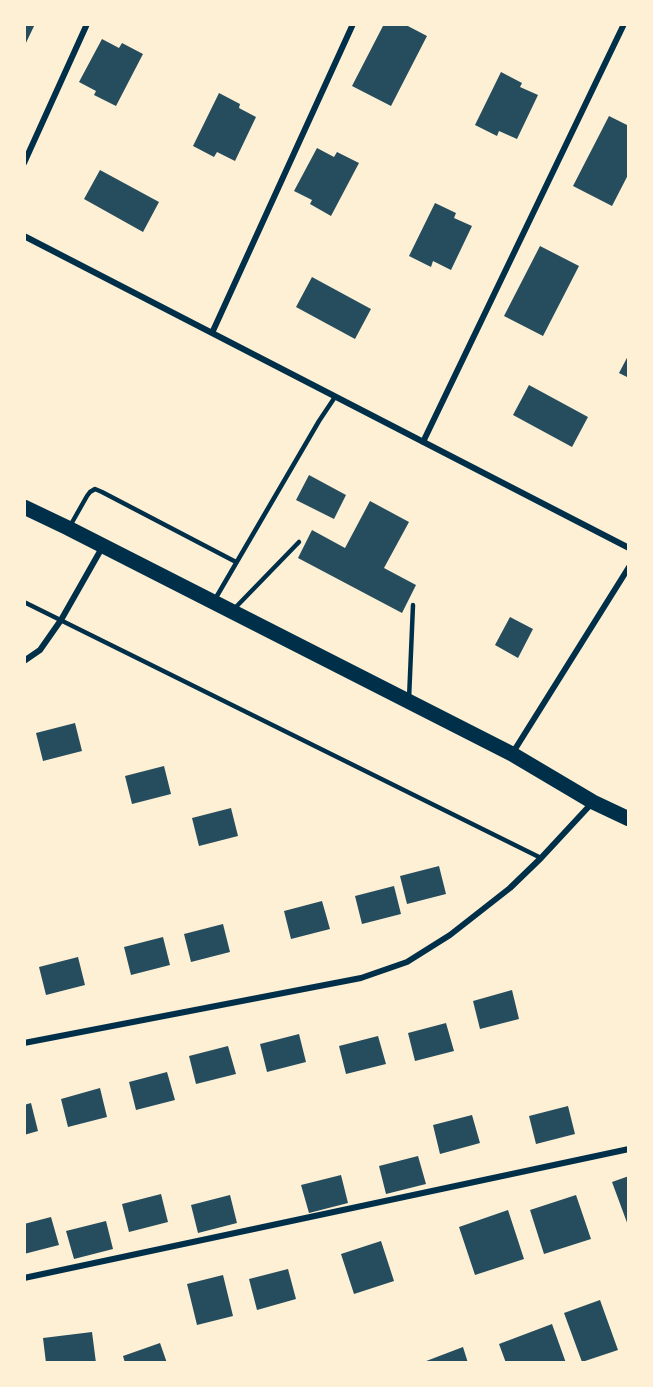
<!DOCTYPE html>
<html>
<head>
<meta charset="utf-8">
<style>
	body { margin:0 }
	#map { position:relative; width:653px; height:1387px; overflow:hidden; background:#fdf0d5; font-family:"Crimson Pro",serif }
	canvas { display:block }
	.frame { position:absolute; inset:0; border:26px solid #fdf0d5; pointer-events:none }
</style>
</head>
<body>
<div id="map">
<canvas width="653" height="1387"></canvas>
<div class="frame"></div>
</div>
<script>
const ctx = document.querySelector('canvas').getContext('2d');
ctx.lineJoin = 'round';
function fillPath(path, color) { ctx.fillStyle = color; ctx.fill(path, 'evenodd'); }
const poly = rows => new Path2D(rows.map(r => 'M' + r).join(''));
function strokePath(path, color, width, dash) { ctx.strokeStyle = color; ctx.lineWidth = width; ctx.lineCap = dash ? 'butt' : 'round'; ctx.setLineDash(dash || []); ctx.stroke(path); }
fillPath(poly([
	[24,24,35,24,24,47],
	[384,24,404,24,427,36,391,106,352,86],
	[102,39,119,48,122,43,143,54,116,106,94,95,96,91,79,82],
	[501,72,522,83,520,87,538,95,517,139,499,131,497,136,475,125],
	[219,93,240,104,239,108,256,117,235,161,217,152,214,157,193,146],
	[609,116,629,126,629,173,612,206,573,186],
	[317,148,334,157,337,152,359,163,331,216,310,204,312,200,294,191],
	[100,170,159,202,143,232,84,199],
	[435,203,456,213,454,218,472,226,451,270,433,261,431,267,409,256],
	[540,246,579,266,543,336,504,316],
	[312,277,371,309,355,339,296,307],
	[629,354,629,378,619,373],
	[529,385,588,417,572,447,513,415],
	[309,475,346,495,334,519,296,500],
	[370,501,409,522,384,568,416,585,402,613,298,558,312,530,345,548],
	[510,617,533,629,518,658,495,645],
	[75,723,82,751,43,761,36,733],
	[164,766,171,794,132,804,125,776],
	[231,808,238,836,199,846,192,818],
	[439,866,446,894,407,904,400,876],
	[394,886,401,914,362,924,355,896],
	[322,901,330,929,291,939,284,911],
	[223,924,230,952,191,962,184,934],
	[163,937,170,965,131,975,124,947],
	[78,957,85,985,46,995,39,967],
	[512,990,519,1019,480,1029,473,1001],
	[446,1023,454,1051,415,1061,408,1033],
	[299,1034,306,1062,267,1072,260,1044],
	[378,1036,386,1064,346,1074,339,1046],
	[228,1046,236,1074,196,1084,189,1056],
	[167,1072,175,1100,136,1110,129,1082],
	[100,1088,107,1117,68,1127,61,1099],
	[31,1103,38,1131,24,1135,24,1105],
	[568,1106,575,1134,536,1144,529,1116],
	[472,1115,480,1143,440,1154,433,1125],
	[418,1156,426,1184,386,1194,379,1166],
	[341,1175,348,1203,309,1213,301,1185],
	[629,1176,629,1228,612,1182],
	[161,1194,168,1222,129,1232,122,1204],
	[230,1195,237,1223,198,1233,191,1205],
	[576,1195,591,1239,544,1254,530,1210],
	[508,1210,524,1259,475,1275,459,1227],
	[51,1217,59,1245,24,1254,24,1224],
	[106,1221,113,1249,74,1259,66,1231],
	[381,1241,394,1281,354,1294,341,1254],
	[288,1269,296,1299,257,1310,249,1279],
	[223,1275,233,1316,197,1325,187,1284],
	[600,1300,618,1350,582,1362,564,1313],
	[552,1324,566,1363,506,1363,499,1344],
	[92,1332,96,1363,46,1363,43,1338],
	[160,1343,167,1363,125,1363,123,1356],
	[463,1347,468,1363,421,1363]
]), '#264d5e');
strokePath(poly([
	[70,526,87,496,90,492,95,489,102,492,236,562],
	[214,601,319,421,335,397],
	[24,602,541,858],
	[234,609,299,542],
	[409,699,413,605]
]), '#003049', 4.5);
strokePath(poly([
	[24,163,87,24],
	[24,236,629,548],
	[212,333,353,24],
	[423,442,624,24],
	[24,661,40,650,61,620,103,546],
	[512,754,629,567],
	[24,1043,361,978,407,962,450,935,510,888,541,858,593,802],
	[24,1278,629,1149]
]), '#003049', 6);
strokePath(poly([
	[24,507,68,528,512,754,593,802,629,819]
]), '#003049', 15);
</script>
</body>
</html>
